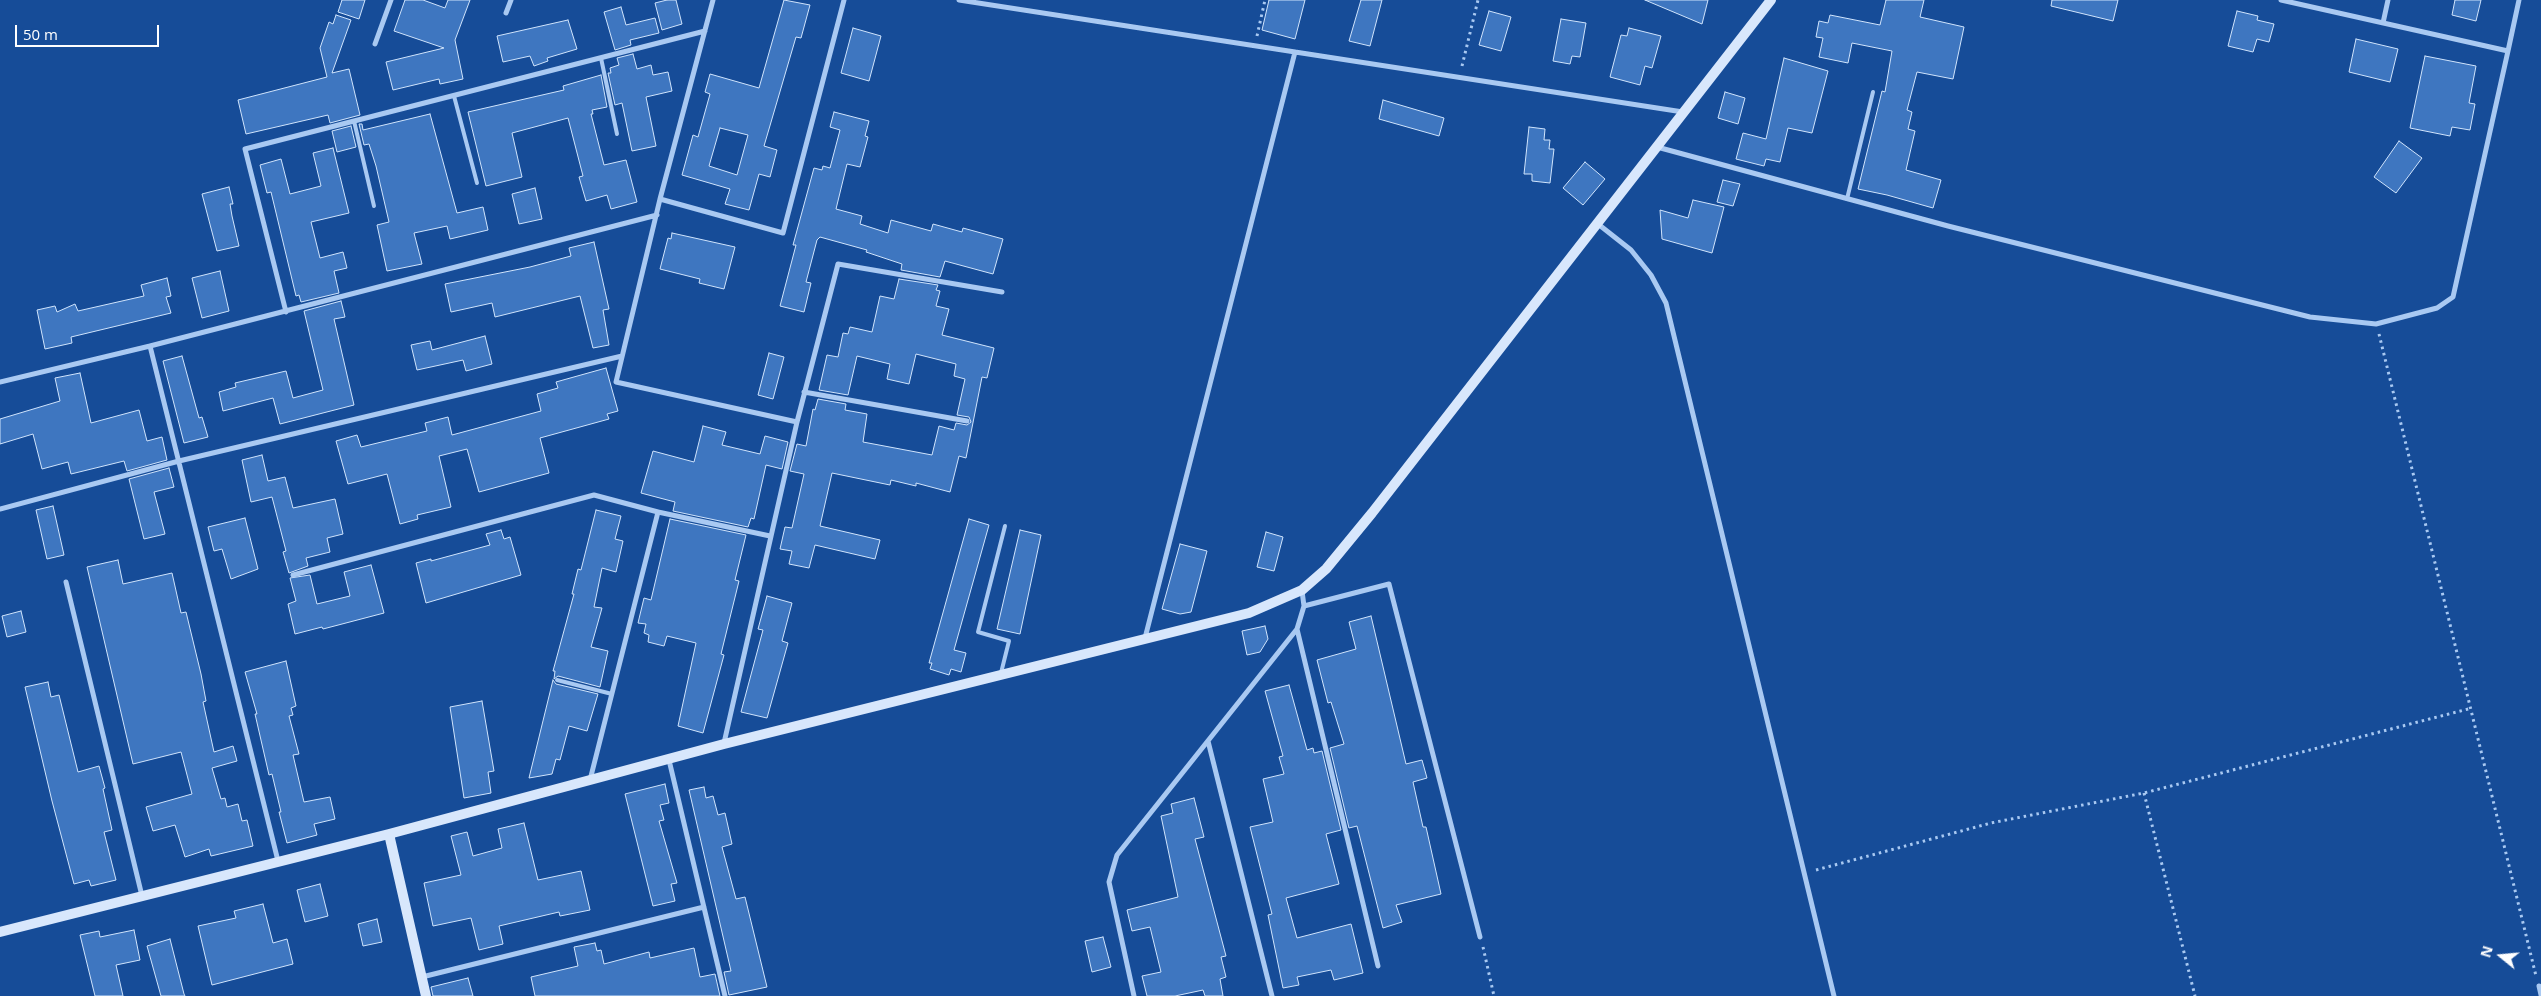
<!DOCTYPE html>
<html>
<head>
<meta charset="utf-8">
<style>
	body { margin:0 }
	#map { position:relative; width:2541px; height:996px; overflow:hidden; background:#164c98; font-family:"Open Sans",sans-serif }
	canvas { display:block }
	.north { position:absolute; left:2476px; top:931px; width:50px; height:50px; -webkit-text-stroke:4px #164c98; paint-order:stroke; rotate:287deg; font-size:14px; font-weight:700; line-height:20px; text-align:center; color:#fff }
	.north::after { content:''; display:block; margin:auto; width:18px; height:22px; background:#fff; clip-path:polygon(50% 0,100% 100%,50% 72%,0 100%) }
	.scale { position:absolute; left:15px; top:25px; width:144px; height:22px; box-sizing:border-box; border:2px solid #fff; border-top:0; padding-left:6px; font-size:15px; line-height:18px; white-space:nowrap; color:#fff; -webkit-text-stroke:4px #164c98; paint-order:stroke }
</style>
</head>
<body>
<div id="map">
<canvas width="2541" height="996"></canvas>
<div class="north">N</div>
<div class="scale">50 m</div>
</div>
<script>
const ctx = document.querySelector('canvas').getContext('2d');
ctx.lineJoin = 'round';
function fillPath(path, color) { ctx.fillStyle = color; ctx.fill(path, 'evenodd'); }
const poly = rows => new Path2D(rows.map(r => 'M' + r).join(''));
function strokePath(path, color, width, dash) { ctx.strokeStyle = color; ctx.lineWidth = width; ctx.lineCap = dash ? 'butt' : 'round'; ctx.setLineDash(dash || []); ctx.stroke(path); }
const building = poly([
	[342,0,365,0,359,19,338,12,342,0],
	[405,0,423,0,445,8,448,0,470,0,455,40,463,79,440,84,439,79,393,90,386,62,444,48,394,31,405,0],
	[667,0,676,0,682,24,662,30,655,3,667,0],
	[784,0,810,5,801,38,796,37,764,146,777,150,770,177,759,174,749,210,725,204,730,189,682,175,693,135,698,137,710,94,705,92,710,74,759,88,784,0],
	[720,128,748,135,737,175,709,166,720,128],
	[1269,0,1305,0,1295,39,1262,30,1269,0],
	[1361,0,1382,0,1370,46,1349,41,1361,0],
	[1645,0,1708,0,1702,24,1645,0],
	[1886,0,1924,0,1920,17,1964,27,1953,79,1917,72,1907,110,1912,112,1908,129,1915,131,1906,170,1941,180,1933,208,1887,195,1858,189,1882,91,1885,92,1892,51,1852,43,1848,63,1819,57,1823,38,1816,37,1819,21,1828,23,1830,15,1880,25,1886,0],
	[2052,0,2118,0,2113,21,2051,6,2052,0],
	[2455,0,2481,0,2476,21,2452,15,2455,0],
	[621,7,626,25,655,18,659,33,630,40,631,45,615,50,604,12,621,7],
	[1489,11,1511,17,1501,51,1479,45,1489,11],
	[2237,11,2258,16,2257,20,2274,24,2269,42,2257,39,2253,52,2228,46,2237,11],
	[336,15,351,20,332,73,349,69,360,115,330,123,328,115,246,134,238,100,327,77,320,48,329,22,333,24,336,15],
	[1561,19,1586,23,1580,57,1572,56,1570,64,1553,61,1561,19],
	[568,20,577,49,547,58,548,61,534,66,530,56,503,62,497,36,568,20],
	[853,28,881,36,869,81,841,73,853,28],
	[1629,28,1661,36,1652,68,1645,66,1640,85,1610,77,1621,35,1627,36,1629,28],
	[2356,39,2398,49,2390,82,2349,72,2356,39],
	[633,54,637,69,651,65,653,75,668,72,672,91,646,97,656,146,632,151,622,103,615,105,608,73,611,73,610,68,619,65,617,58,633,54],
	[2425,56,2476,66,2469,103,2475,104,2470,130,2452,127,2450,136,2410,128,2425,56],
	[1784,58,1828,71,1812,133,1788,128,1780,162,1766,159,1764,166,1736,159,1743,133,1766,139,1784,58],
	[601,75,607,107,592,110,593,114,591,114,604,165,626,160,637,202,611,209,607,195,586,201,579,177,583,176,568,118,512,133,522,177,486,186,468,112,564,90,563,86,601,75],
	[1725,92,1745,98,1738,124,1718,118,1725,92],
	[1383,100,1444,118,1439,136,1379,119,1383,100],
	[834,112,869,121,865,136,868,137,860,167,847,164,836,209,862,216,860,224,888,233,891,220,931,231,933,224,962,232,963,228,1003,239,993,274,945,261,940,277,901,270,902,264,866,252,867,250,820,237,817,240,806,282,811,283,804,312,780,306,796,245,793,245,814,168,822,170,823,166,830,168,840,130,830,127,834,112],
	[430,114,457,213,483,207,488,230,450,239,447,226,414,233,422,264,387,271,377,225,389,222,376,166,369,144,364,145,359,124,362,124,363,130,430,114],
	[351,126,356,147,337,152,332,131,351,126],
	[1529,127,1545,129,1544,140,1550,140,1549,149,1554,149,1550,183,1532,181,1532,174,1524,174,1529,127],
	[2399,141,2422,158,2396,193,2374,177,2399,141],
	[333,148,349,213,311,222,320,258,343,252,347,268,334,271,339,293,301,302,299,295,296,296,271,192,267,193,260,165,281,159,290,194,321,186,313,153,333,148],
	[1585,162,1605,179,1583,205,1563,188,1585,162],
	[1723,180,1740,184,1733,206,1717,202,1723,180],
	[229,187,233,204,230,204,232,216,239,246,217,251,202,194,229,187],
	[535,188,542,219,519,224,512,194,535,188],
	[1693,200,1724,207,1712,253,1662,239,1660,210,1688,218,1693,200],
	[672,233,735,247,724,289,699,283,700,279,660,269,668,238,671,239,672,233],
	[594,242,609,309,603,310,609,345,593,348,580,296,495,317,492,303,451,312,445,284,530,267,571,256,569,248,594,242],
	[220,271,229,311,202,318,192,278,220,271],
	[167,278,171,296,166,297,171,313,71,337,72,343,45,349,37,310,55,306,57,312,75,304,78,311,144,296,141,285,167,278],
	[899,279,938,285,936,290,940,291,936,306,949,309,942,335,994,348,987,378,982,377,966,458,959,456,950,492,916,483,916,486,891,480,890,485,832,473,820,526,880,540,875,559,815,545,809,568,789,564,792,551,780,549,785,527,792,528,804,474,790,471,797,444,806,446,813,409,815,410,818,399,846,404,845,410,867,414,863,442,932,455,939,426,954,430,956,423,967,425,971,422,969,417,957,415,965,379,954,376,956,364,916,354,909,384,887,379,890,364,857,356,848,395,819,390,827,355,838,357,843,333,848,334,850,327,872,332,880,296,894,299,899,279],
	[341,301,345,317,334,319,354,405,280,424,273,398,223,411,219,392,236,387,235,383,286,371,293,398,323,390,304,311,341,301],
	[485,336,492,364,466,371,463,360,417,370,411,345,430,341,432,350,485,336],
	[769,353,784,357,773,399,758,395,769,353],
	[182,356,199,418,202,417,208,437,184,443,163,361,182,356],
	[606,368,618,411,607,414,609,419,540,438,549,473,479,492,467,449,439,456,451,507,417,515,418,519,400,524,387,474,348,484,336,441,357,435,361,447,427,431,425,423,448,417,452,435,541,411,537,394,558,388,556,382,606,368],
	[80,373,91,423,139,410,147,441,162,437,167,460,127,471,124,461,71,474,68,462,42,469,33,434,0,444,0,419,60,401,55,378,80,373],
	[703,426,726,432,722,445,760,454,765,436,788,442,782,469,766,465,754,519,751,518,748,527,673,511,675,502,641,493,653,451,694,462,703,426],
	[262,455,268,481,285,477,293,508,335,499,343,534,327,538,330,552,306,558,308,566,289,573,283,552,286,551,272,497,251,502,242,460,262,455],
	[169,468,174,487,154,492,165,534,144,539,129,479,169,468],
	[53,506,64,555,47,559,36,510,53,506],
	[596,510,621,516,615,539,623,541,616,572,602,568,594,607,602,608,591,647,608,651,600,687,558,676,554,679,555,671,553,671,574,594,572,594,578,569,581,570,596,510],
	[245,518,258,569,231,579,222,549,214,551,208,527,245,518],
	[670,519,746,535,735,580,739,581,721,654,724,655,703,733,678,726,696,643,667,636,664,646,648,642,649,635,644,633,646,624,638,623,644,598,651,600,670,519],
	[969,519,989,525,954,650,966,653,961,672,951,669,949,675,930,669,932,663,929,663,969,519],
	[501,530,504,539,510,537,521,575,426,603,416,563,431,559,431,561,490,545,486,534,501,530],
	[1020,530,1041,535,1020,634,997,629,1020,530],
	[1266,532,1283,537,1274,571,1257,567,1266,532],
	[1180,544,1207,551,1191,612,1180,614,1162,609,1180,544],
	[118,560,123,584,172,573,181,613,186,612,201,674,206,701,203,702,214,752,233,746,237,761,212,768,221,799,225,798,227,807,238,804,242,821,247,820,253,846,211,856,209,849,185,857,175,825,153,831,146,807,192,794,181,752,133,764,87,567,118,560],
	[371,565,384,613,323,629,322,627,295,634,288,604,296,601,290,578,310,575,317,604,350,596,344,572,371,565],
	[767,596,792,603,782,641,788,643,767,718,741,712,763,630,758,629,767,596],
	[21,611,26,632,7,637,2,616,21,611],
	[1371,616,1406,764,1422,760,1427,778,1413,782,1423,827,1426,827,1441,894,1396,905,1402,922,1383,928,1357,826,1349,828,1330,748,1344,744,1331,702,1328,703,1317,660,1356,649,1349,622,1371,616],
	[1265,626,1268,639,1260,652,1247,655,1242,631,1265,626],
	[286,661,296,706,291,708,293,715,289,716,299,754,293,755,304,802,330,797,335,819,314,824,317,835,287,843,279,812,281,812,272,774,269,775,255,714,257,714,245,672,286,661],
	[553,680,556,684,598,694,587,731,569,726,560,760,556,759,552,774,529,778,553,680],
	[48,682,51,697,59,695,78,772,99,766,105,788,103,789,112,830,104,832,116,880,91,886,89,880,74,884,52,801,25,687,48,682],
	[1289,685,1307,750,1313,748,1314,753,1322,751,1341,830,1326,834,1339,884,1286,898,1297,938,1351,924,1363,973,1334,980,1331,970,1297,977,1299,985,1283,988,1268,915,1272,914,1250,827,1273,822,1263,779,1284,774,1279,757,1283,756,1265,691,1289,685],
	[482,701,494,771,488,772,491,793,464,798,450,707,482,701],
	[665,784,669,803,660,805,664,820,659,821,677,883,671,884,675,901,653,906,625,794,665,784],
	[704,787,706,798,713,796,718,815,725,813,732,844,722,847,736,899,745,897,767,987,729,995,724,972,731,971,689,790,704,787],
	[1194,798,1204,837,1195,839,1226,956,1221,957,1226,977,1220,979,1223,996,1205,996,1203,990,1175,996,1147,996,1142,976,1161,972,1150,927,1132,931,1127,910,1178,897,1161,816,1173,813,1171,804,1194,798],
	[524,823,538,880,581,871,590,910,560,916,559,912,499,926,503,944,479,950,471,918,433,926,424,883,461,875,451,836,467,832,473,856,502,848,498,829,524,823],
	[320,884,328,916,305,922,297,890,320,884],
	[263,904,273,943,287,939,293,964,212,985,198,926,236,918,234,911,263,904],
	[377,919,382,942,363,946,358,924,377,919],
	[134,930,140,960,116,965,123,996,95,996,80,935,99,931,100,937,134,930],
	[1103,937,1111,967,1092,972,1085,941,1103,937],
	[170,939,184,994,185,996,161,996,147,946,170,939],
	[595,943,597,951,601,950,604,964,649,952,650,958,694,948,700,977,715,974,720,996,535,996,531,977,578,966,574,947,595,943],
	[468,978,473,996,433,996,431,987,468,978]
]);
fillPath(building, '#3e76c0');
strokePath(building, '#d0e4fc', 1);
strokePath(poly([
	[1257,36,1265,0],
	[1462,66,1478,0],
	[2379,334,2536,976],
	[2144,793,2195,996],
	[1816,870,1991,823,2144,793,2472,708],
	[1483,947,1494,996]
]), '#a9c9f2', 3, [2.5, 4]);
strokePath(poly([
	[601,58,617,134],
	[454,96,477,183],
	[354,121,374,206],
	[1847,199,1873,92],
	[1001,673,1009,641,978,632,1005,526],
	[557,680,612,694]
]), '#a9c9f2', 4);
strokePath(poly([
	[713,0,660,199,616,382,797,422,724,743],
	[959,0,1683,112],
	[506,13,511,0],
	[2383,23,2388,0],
	[375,44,391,0],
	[2508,51,2519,0],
	[1657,147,1948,226,2310,317,2376,324,2437,308,2453,297,2508,51,2281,0],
	[660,199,783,233,844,0],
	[1598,224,1631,250,1651,275,1666,303,1834,996],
	[286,312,245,149,705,31],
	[150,346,278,861],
	[0,382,150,346,657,215],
	[804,392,967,421],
	[797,422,838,264,1002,292],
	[0,509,179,461,622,356],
	[658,512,770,536],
	[293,575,594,495,658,512,590,780],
	[66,582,142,896],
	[1304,606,1389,584,1480,937],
	[1297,629,1378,966],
	[1145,638,1295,52],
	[1208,741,1272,996],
	[669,760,725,996],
	[422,977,704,907],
	[2539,986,2541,995],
	[1134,996,1109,882,1117,855,1297,629,1304,606,1302,591]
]), '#a9c9f2', 5);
strokePath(poly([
	[389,834,426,996],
	[0,932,389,834,724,744,1249,613,1302,590,1326,569,1372,513,1771,0]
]), '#d8e7fc', 10);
</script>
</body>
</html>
